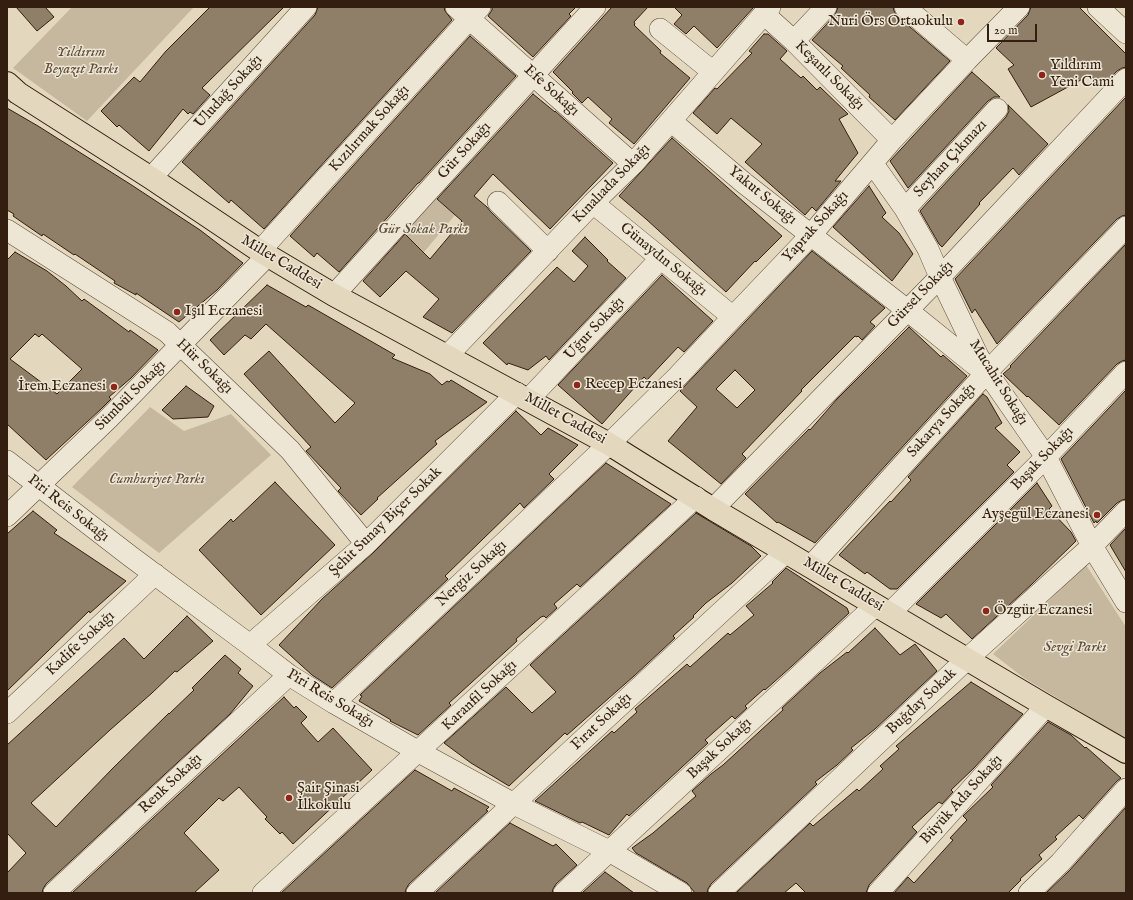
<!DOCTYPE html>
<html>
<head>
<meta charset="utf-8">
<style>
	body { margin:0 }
	#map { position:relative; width:1133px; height:900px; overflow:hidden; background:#e3d8bd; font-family:"IM FELL English",serif }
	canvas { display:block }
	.frame { position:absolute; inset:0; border:8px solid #331e0f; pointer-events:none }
	.scale { position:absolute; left:987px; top:24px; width:50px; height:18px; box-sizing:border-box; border:2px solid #331e0f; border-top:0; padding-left:5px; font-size:12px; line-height:14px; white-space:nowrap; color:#331e0f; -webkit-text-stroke:3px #ede6d4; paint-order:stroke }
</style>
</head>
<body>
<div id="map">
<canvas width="1133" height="900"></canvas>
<div class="frame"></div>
<div class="scale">20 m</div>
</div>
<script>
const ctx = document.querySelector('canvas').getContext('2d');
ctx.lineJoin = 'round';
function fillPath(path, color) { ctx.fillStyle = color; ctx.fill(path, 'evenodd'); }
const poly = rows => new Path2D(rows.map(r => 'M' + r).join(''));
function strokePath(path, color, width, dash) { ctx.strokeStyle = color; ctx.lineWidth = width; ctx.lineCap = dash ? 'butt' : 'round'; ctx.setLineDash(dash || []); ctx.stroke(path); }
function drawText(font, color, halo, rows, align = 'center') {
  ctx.font = font + ' "IM FELL English",serif'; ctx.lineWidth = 3; ctx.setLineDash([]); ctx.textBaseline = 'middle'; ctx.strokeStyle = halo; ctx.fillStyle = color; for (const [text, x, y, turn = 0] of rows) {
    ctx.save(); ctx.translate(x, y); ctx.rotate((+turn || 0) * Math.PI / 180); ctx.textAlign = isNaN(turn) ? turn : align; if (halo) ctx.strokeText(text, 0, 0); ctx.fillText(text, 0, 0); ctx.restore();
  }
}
fillPath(poly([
	[72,7,194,7,87,121,13,68],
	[436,198,455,215,424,252,400,229],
	[150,407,184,431,231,414,271,455,159,553,72,487],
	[1086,565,1126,627,1126,739,1024,678,993,654]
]), '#c5b89f');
const building = poly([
	[16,7,45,7,54,17,37,31,16,7],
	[210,7,284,7,202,88,210,95,193,114,190,112,188,114,183,109,149,151,119,125,117,127,101,111,134,77,140,82,166,51,210,7],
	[318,7,444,7,445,11,452,20,264,229,231,200,229,203,182,162,315,15,318,7],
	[492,7,576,7,569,14,571,16,533,57,488,16,492,10,492,7],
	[612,7,648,7,634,22,635,24,634,25,661,51,660,53,690,78,634,144,609,123,612,119,588,97,582,103,572,93,573,92,553,72,612,7],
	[674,7,754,7,717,48,694,26,686,34,674,24,682,15,674,7],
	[838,7,893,7,894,11,897,16,950,61,895,120,869,97,870,95,841,68,843,66,812,40,835,15,838,7],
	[1031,7,1079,7,1126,54,1126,67,1122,68,1117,71,1102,87,1090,75,1031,107,1008,69,1014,65,996,48,1028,15,1031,7],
	[764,34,768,34,787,51,780,59,801,78,803,76,817,90,820,87,848,114,839,119,858,153,835,181,841,181,816,211,812,207,805,215,745,162,762,144,731,118,717,134,693,113,715,88,717,89,752,53,749,51,764,34],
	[470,36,516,76,419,183,418,183,339,272,317,253,314,257,290,236,470,36],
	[972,72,1000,97,994,97,988,101,908,188,890,161,972,72],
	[533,94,555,112,555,111,613,163,550,229,493,174,474,196,487,207,490,211,531,251,452,333,423,317,439,299,406,271,380,297,363,281,405,234,430,259,462,221,437,199,533,94],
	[1126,97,1126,215,1122,216,1117,219,997,344,975,309,972,313,955,279,1126,97],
	[1008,105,1048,144,1019,175,1013,168,979,203,980,204,942,247,939,244,920,211,1006,117,1009,111,1008,105],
	[7,108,38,126,130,184,200,230,243,263,217,290,179,322,136,293,136,295,114,283,115,281,75,254,74,255,43,234,42,236,13,216,14,214,7,210,7,108],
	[672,138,782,236,756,262,755,261,726,292,646,219,619,196,672,138],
	[869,186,886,213,882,217,899,233,913,254,892,281,833,227,869,186],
	[585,237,608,260,607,261,626,278,549,360,546,356,528,370,508,363,507,365,483,343,557,267,574,282,588,266,572,251,585,237],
	[1126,244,1126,360,1122,361,1117,364,1059,425,1028,396,1027,397,1003,374,1011,367,1010,366,1126,244],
	[812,251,885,308,870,322,875,326,862,340,858,336,857,337,855,336,801,390,802,391,742,454,746,458,721,484,668,441,697,407,680,391,812,251],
	[735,370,755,390,737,408,716,389,735,370],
	[15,252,47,271,66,286,82,301,84,299,129,332,130,330,158,350,131,378,109,397,111,399,101,409,46,460,7,424,7,260,15,252],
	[35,334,39,337,42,334,82,369,57,394,10,359,35,334],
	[662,275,713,321,684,352,678,347,647,380,644,377,602,424,558,385,662,275],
	[267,285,306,307,308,305,395,355,392,358,430,374,442,385,447,381,449,382,451,380,487,402,435,441,437,444,377,498,378,499,361,515,338,491,341,488,306,451,311,447,244,374,269,351,335,423,355,403,266,324,251,339,245,335,224,355,210,340,267,285],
	[909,327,941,357,943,355,967,376,815,543,778,522,777,523,745,494,809,429,810,430,837,399,909,327],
	[186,386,214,406,208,417,173,419,162,410,186,386],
	[1126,390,1126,499,1122,500,1117,503,1097,523,1096,521,1094,523,1061,459,1126,390],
	[983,394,987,397,1002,423,995,428,1020,452,1007,465,1014,472,897,589,890,589,867,572,865,574,839,555,890,501,891,502,911,480,908,477,983,394],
	[516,411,541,435,548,428,578,445,549,474,554,479,524,508,520,503,445,576,448,579,332,688,312,675,279,645,322,599,374,552,516,411],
	[606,463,671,504,580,587,577,584,554,604,557,608,546,618,544,616,541,617,516,639,517,641,449,703,451,705,418,735,390,721,391,720,359,701,362,696,360,695,606,463],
	[275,482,335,545,261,615,199,550,231,519,233,522,275,482],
	[1037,483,1052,506,1049,509,1071,532,1076,541,1032,584,972,639,946,614,941,618,916,604,1037,483],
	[33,511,57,530,54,533,126,581,90,613,89,611,7,691,7,534,33,511],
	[696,513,751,546,761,556,732,583,706,603,693,616,694,617,673,636,675,638,634,676,567,735,565,733,509,786,471,763,444,743,506,687,532,713,556,692,530,665,696,513],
	[1126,528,1126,572,1110,545,1126,528],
	[786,568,847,608,849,613,792,666,765,690,764,689,745,706,747,708,735,719,732,716,705,740,708,743,629,816,627,814,609,835,582,822,580,823,535,801,612,731,614,733,637,712,635,709,687,664,690,667,728,633,730,635,754,615,746,606,773,583,772,582,786,568],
	[187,616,213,641,177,672,175,671,152,693,110,730,31,803,56,827,113,768,169,713,169,714,194,690,192,688,225,655,241,669,238,673,253,686,230,714,46,884,43,889,42,893,7,893,7,873,26,853,7,833,7,745,124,638,144,659,187,616],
	[875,628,900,655,915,644,937,671,875,729,851,748,853,750,837,765,815,782,817,784,711,884,708,889,707,893,695,893,687,883,636,853,632,848,653,833,696,796,692,791,711,774,723,765,783,710,782,708,820,673,847,652,848,653,875,628],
	[971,682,1023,714,974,768,951,790,953,792,942,804,939,802,912,827,917,832,869,885,866,893,806,893,796,883,784,893,736,893,810,823,813,826,857,789,859,791,883,769,880,766,899,749,896,746,971,682],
	[284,697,294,708,296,706,307,717,301,723,318,742,333,728,372,770,293,844,282,832,280,834,265,819,267,817,239,787,223,801,219,798,184,833,219,870,194,893,72,893,284,697],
	[1048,722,1071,735,1085,748,1086,747,1121,778,1117,781,1083,819,1079,815,1055,837,1057,839,1039,855,1042,859,1020,879,1021,880,1008,893,894,893,908,877,914,883,953,840,950,838,967,820,963,816,993,787,991,785,1048,722],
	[415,770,452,791,454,788,489,807,486,810,488,811,409,884,406,889,405,893,281,893,415,770],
	[1126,807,1126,893,1046,893,1069,871,1126,807],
	[510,823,553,846,556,844,577,865,556,884,553,889,552,893,435,893,510,823],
	[605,872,634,893,582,893,605,872]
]);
fillPath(building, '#8f7f69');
strokePath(building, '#331e0f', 1);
const minor = poly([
	[456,7,633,164],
	[905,7,967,60],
	[1098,7,1126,33],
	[764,14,794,41,892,140],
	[660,29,713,72],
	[794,41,826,7],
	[671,121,744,183,907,310,974,364,983,370],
	[873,164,905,209,928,249,940,277,978,356,987,372,1046,457,1092,546,1126,602],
	[151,178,306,7],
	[498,202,548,251],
	[593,203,733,317],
	[905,209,997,109],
	[7,230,167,332,290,450,366,544],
	[260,251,480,7],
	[334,295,595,7],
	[448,355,593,203,633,164,770,7],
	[528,400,661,258],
	[7,461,130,556,250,645,289,675,334,703,419,752,514,804,609,851,681,893],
	[713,509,940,277,1126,79],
	[7,516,109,418,268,255],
	[811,566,987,372,1126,227],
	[890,613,1046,457,1126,372],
	[250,645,366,544,517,393],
	[334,703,609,444,678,376,733,317,811,235,892,140,967,60,1019,7],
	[7,713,155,574],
	[54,893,289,675],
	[263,893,696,497],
	[417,893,786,552],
	[564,893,876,605],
	[719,893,967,659,1092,546,1126,511],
	[878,893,1046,706],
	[1029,893,1060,863,1126,789]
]);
const major = poly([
	[7,83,18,93,151,178,260,251,334,295,609,444,713,509,1046,706,1126,752]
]);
strokePath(minor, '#5f4c3a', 22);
strokePath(major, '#331e0f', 24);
strokePath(minor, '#ede6d4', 21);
strokePath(major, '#e3d8bd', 22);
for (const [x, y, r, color] of [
	[961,22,4,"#8f2418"],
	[1042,75,4,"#8f2418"],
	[177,312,4,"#8f2418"],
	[577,385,4,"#8f2418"],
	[114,387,4,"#8f2418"],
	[1097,515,4,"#8f2418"],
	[986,611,4,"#8f2418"],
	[289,798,4,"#8f2418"]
]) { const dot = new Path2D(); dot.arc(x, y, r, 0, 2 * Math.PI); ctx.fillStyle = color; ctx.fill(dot); strokePath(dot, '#ede6d4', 1.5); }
drawText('15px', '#331e0f', '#ede6d4', [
	["Nuri Örs Ortaokulu",953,22,"right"],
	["Yıldırım",1050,66],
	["Yeni Cami",1050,83],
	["Işıl Eczanesi",185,312],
	["Recep Eczanesi",585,385],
	["İrem Eczanesi",106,387,"right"],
	["Ayşegül Eczanesi",1089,515,"right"],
	["Özgür Eczanesi",994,611],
	["Şair Şinasi",297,789],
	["İlkokulu",297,806]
], 'left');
drawText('italic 15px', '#5f4c3a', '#ede6d4', [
	["Yıldırım",81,53],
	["Beyazıt Parkı",81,70],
	["Gür Sokak Parkı",423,230],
	["Cumhuriyet Parkı",157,480],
	["Sevgi Parkı",1075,648]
]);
drawText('15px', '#331e0f', '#ede6d4', [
	["Keşanlı Sokağı",829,76,45],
	["Efe Sokağı",551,91,42],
	["Uludağ Sokağı",229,92,-48],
	["Kızılırmak Sokağı",370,129,-48],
	["Gür Sokağı",465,151,-48],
	["Seyhan Çıkmazı",951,159,-47],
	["Kınalıada Sokağı",612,184,-46],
	["Yakut Sokağı",762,196,39],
	["Yaprak Sokağı",816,227,-48],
	["Günaydın Sokağı",663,260,39],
	["Millet Caddesi",281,263,31],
	["Gürsel Sokağı",921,295,-46],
	["Uğur Sokağı",595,329,-47],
	["Hür Sokağı",204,367,44],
	["Mucahit Sokağı",998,383,58],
	["Sümbül Sokağı",131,396,-45],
	["Millet Caddesi",565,419,29],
	["Sakarya Sokağı",942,421,-48],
	["Başak Sokağı",1043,459,-46],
	["Piri Reis Sokağı",68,509,38],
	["Şehit Sunay Biçer Sokak",386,522,-44],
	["Nergiz Sokağı",472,574,-43],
	["Millet Caddesi",843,585,31],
	["Kadife Sokağı",81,644,-43],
	["Karanfil Sokağı",480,696,-43],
	["Piri Reis Sokağı",330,699,31],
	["Buğday Sokak",922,702,-43],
	["Fırat Sokağı",602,722,-43],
	["Başak Sokağı",720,749,-43],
	["Renk Sokağı",171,784,-43],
	["Büyük Ada Sokağı",962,800,-48]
]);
</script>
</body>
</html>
